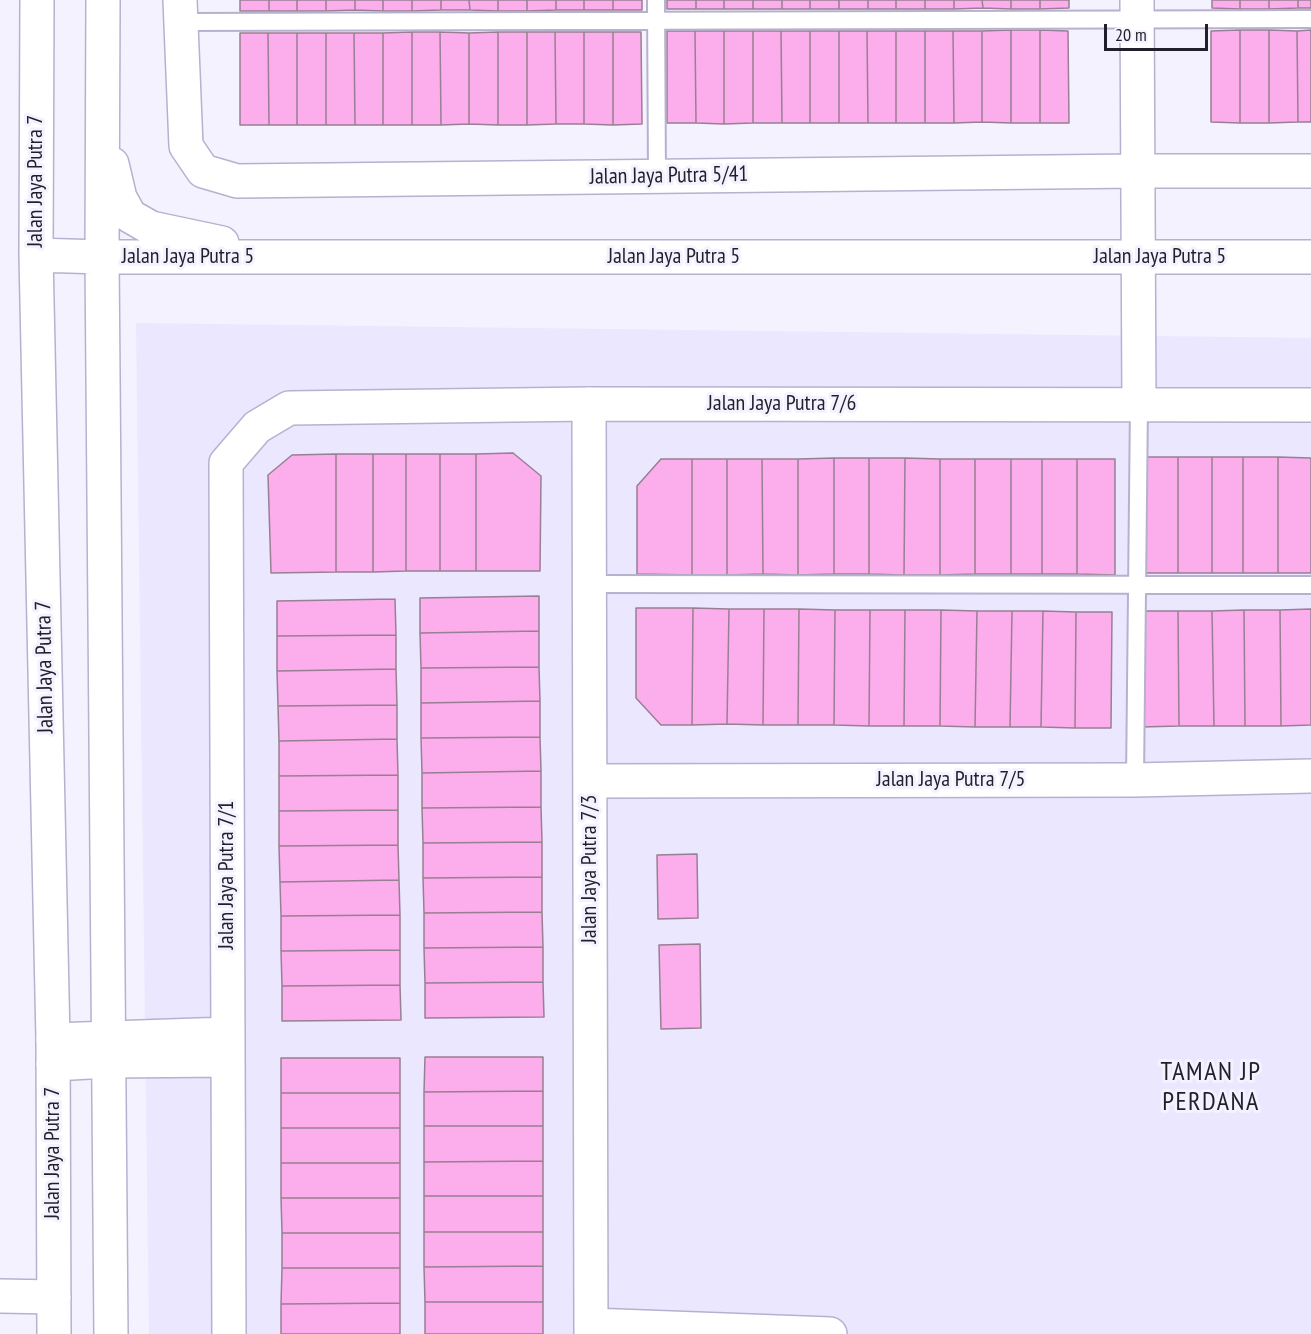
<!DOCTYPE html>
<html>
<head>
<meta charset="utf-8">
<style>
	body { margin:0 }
	#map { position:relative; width:1311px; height:1334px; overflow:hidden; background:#f4f2ff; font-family:"PT Sans Narrow",sans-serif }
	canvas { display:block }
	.scale { position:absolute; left:1104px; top:24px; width:104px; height:27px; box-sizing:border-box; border:3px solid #221f2b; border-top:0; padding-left:8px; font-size:18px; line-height:21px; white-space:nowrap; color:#221f2b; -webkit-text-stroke:4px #f4f2ff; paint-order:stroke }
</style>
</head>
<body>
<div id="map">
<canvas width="1311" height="1334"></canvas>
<div class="scale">20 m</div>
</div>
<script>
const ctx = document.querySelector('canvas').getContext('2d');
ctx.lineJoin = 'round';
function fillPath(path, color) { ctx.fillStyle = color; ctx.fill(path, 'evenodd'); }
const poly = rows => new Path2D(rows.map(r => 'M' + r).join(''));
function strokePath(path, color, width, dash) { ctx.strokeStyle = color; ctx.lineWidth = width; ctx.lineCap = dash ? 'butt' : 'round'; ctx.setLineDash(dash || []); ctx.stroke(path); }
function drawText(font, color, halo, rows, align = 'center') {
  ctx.font = font + ' "PT Sans Narrow",sans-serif'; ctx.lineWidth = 6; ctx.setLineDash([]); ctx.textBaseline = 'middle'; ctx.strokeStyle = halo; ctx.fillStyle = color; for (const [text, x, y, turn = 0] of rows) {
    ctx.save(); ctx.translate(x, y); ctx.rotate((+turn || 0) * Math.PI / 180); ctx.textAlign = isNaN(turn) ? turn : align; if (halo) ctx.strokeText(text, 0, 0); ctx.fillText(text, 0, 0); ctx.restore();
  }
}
fillPath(poly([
	[136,323,1311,338,1311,1334,149,1334]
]), '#ebe7ff');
const building = poly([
	[240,0,269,0,269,11,240,11,240,0],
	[269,0,297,0,297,11,269,11,269,0],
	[297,0,326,0,326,11,297,11,297,0],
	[326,0,355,0,355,10,326,11,326,0],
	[355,0,383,0,383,11,355,10,355,0],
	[383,0,412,0,412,11,383,11,383,0],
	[412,0,441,0,441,10,412,11,412,0],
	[441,0,469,0,470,10,441,10,441,0],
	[469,0,498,0,498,11,470,10,469,0],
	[498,0,527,0,527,11,498,11,498,0],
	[527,0,556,0,556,10,527,11,527,0],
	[556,0,584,0,584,10,556,10,556,0],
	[584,0,613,0,613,10,584,10,584,0],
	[613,0,642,0,642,10,613,10,613,0],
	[667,0,696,0,696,9,667,9,667,0],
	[696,0,724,0,724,9,696,9,696,0],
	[724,0,753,0,753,9,724,9,724,0],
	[753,0,782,0,782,9,753,9,753,0],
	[782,0,810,0,810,9,782,9,782,0],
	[810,0,839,0,839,9,810,9,810,0],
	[839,0,868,0,868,9,839,9,839,0],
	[868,0,896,0,896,9,868,9,868,0],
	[896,0,925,0,925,9,896,9,896,0],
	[925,0,954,0,954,9,925,9,925,0],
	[954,0,982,0,983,8,954,9,954,0],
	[982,0,1011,0,1011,9,983,8,982,0],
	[1011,0,1040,0,1040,9,1011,9,1011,0],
	[1040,0,1069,0,1069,8,1040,9,1040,0],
	[1212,0,1240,0,1240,9,1212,8,1212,0],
	[1240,0,1269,0,1269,9,1240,9,1240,0],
	[1269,0,1298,0,1298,8,1269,9,1269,0],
	[1298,0,1311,0,1311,8,1298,8,1298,0],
	[1011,30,1040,30,1040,123,1011,123,1011,30],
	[1011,30,1011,123,982,122,982,31,1011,30],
	[1040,30,1068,31,1069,123,1040,123,1040,30],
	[1240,30,1240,123,1211,122,1211,31,1240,30],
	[1240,30,1269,30,1269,123,1240,123,1240,30],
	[1269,30,1297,31,1298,122,1269,123,1269,30],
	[1311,30,1311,122,1298,122,1297,31,1311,30],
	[667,31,695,31,696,123,667,123,667,31],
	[695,31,724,31,724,124,696,123,695,31],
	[724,31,753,31,753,123,724,124,724,31],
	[753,31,781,31,782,123,753,123,753,31],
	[781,31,810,31,810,123,782,123,781,31],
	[810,31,839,31,839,123,810,123,810,31],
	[839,31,867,31,868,123,839,123,839,31],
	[867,31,896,31,896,123,868,123,867,31],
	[896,31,925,31,925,123,896,123,896,31],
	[925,31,953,31,954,123,925,123,925,31],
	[953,31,982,31,982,122,954,123,953,31],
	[412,32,440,32,441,125,412,125,412,32],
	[412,32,412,125,383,125,383,33,412,32],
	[440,32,469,33,469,124,441,125,440,32],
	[498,32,527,32,527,125,498,125,498,32],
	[498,32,498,125,469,124,469,33,498,32],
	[527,32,555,32,556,124,527,125,527,32],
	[555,32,584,32,584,124,556,124,555,32],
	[584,32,613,32,613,125,584,124,584,32],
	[613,32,641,32,642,124,613,125,613,32],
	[240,33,268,33,269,125,240,125,240,33],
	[268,33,297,33,297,125,269,125,268,33],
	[297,33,326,33,326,125,297,125,297,33],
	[326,33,354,33,355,125,326,125,326,33],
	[354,33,383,33,383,125,355,125,354,33],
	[513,453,541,476,540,571,476,571,476,454,513,453],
	[336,454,336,572,271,573,268,475,292,455,336,454],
	[336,454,373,454,373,572,336,572,336,454],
	[373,454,406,454,406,571,373,572,373,454],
	[406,454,440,454,440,571,406,571,406,454],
	[440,454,476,454,476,571,440,571,440,454],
	[1142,457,1178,457,1178,573,1142,573,1142,457],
	[1178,457,1212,457,1212,573,1178,573,1178,457],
	[1212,457,1243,457,1243,573,1212,573,1212,457],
	[1243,457,1278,457,1278,573,1243,573,1243,457],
	[1278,457,1311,458,1311,573,1278,573,1278,457],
	[834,458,834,574,798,575,798,459,834,458],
	[834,458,869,458,869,574,834,574,834,458],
	[869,458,905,458,904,575,869,574,869,458],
	[905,458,940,459,940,575,904,575,905,458],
	[661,459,692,459,692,575,637,574,637,486,661,459],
	[692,459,727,459,727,575,692,575,692,459],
	[727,459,762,459,763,574,727,575,727,459],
	[762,459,798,459,798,575,763,574,762,459],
	[940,459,975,459,975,574,940,575,940,459],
	[975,459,1011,459,1011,574,975,574,975,459],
	[1011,459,1042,459,1042,574,1011,574,1011,459],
	[1042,459,1077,459,1077,574,1042,574,1042,459],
	[1077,459,1115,459,1115,575,1077,574,1077,459],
	[539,596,539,631,420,633,420,598,539,596],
	[395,599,396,635,277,636,277,601,395,599],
	[636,608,693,608,692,725,661,725,636,698,636,608],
	[693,608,729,609,727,724,692,725,693,608],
	[729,609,764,609,763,725,727,724,729,609],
	[764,609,799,609,798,725,763,725,764,609],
	[799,609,835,610,834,725,798,725,799,609],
	[1311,609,1311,725,1281,726,1280,610,1311,609],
	[835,610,870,610,869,726,834,725,835,610],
	[870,610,905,610,904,726,869,726,870,610],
	[905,610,941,610,940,726,904,726,905,610],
	[941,610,977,611,975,727,940,726,941,610],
	[1244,610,1245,726,1214,726,1212,611,1244,610],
	[1244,610,1280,610,1281,726,1245,726,1244,610],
	[977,611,1012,611,1010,727,975,727,977,611],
	[1012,611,1043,611,1041,727,1010,727,1012,611],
	[1043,611,1076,612,1075,728,1041,727,1043,611],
	[1140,611,1178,611,1179,726,1141,727,1140,611],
	[1178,611,1212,611,1214,726,1179,726,1178,611],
	[1076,612,1112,612,1111,728,1075,728,1076,612],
	[539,631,539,667,421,668,420,633,539,631],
	[396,635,396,669,277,671,277,636,396,635],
	[539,667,540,701,421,703,421,668,539,667],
	[396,669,397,705,278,706,277,671,396,669],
	[540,701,540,737,421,738,421,703,540,701],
	[397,705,397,739,279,741,278,706,397,705],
	[540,737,541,771,422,773,421,738,540,737],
	[397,739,398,775,279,776,279,741,397,739],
	[541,771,541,807,422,808,422,773,541,771],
	[398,775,398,810,279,811,279,776,398,775],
	[541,807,542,842,423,843,422,808,541,807],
	[398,810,398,845,279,846,279,811,398,810],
	[542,842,542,877,423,878,423,843,542,842],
	[398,845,399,880,280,882,279,846,398,845],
	[697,854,698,918,658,919,657,855,697,854],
	[542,877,542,912,424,913,423,878,542,877],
	[399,880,400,915,281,916,280,882,399,880],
	[542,912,543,947,424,948,424,913,542,912],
	[400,915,400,950,281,951,281,916,400,915],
	[700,944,701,1028,661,1029,659,945,700,944],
	[543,947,543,982,425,983,424,948,543,947],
	[400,950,400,985,282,986,281,951,400,950],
	[543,982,544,1017,425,1018,425,983,543,982],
	[400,985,401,1020,282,1021,282,986,400,985],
	[425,1057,543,1057,543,1091,424,1092,425,1057],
	[281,1058,400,1058,400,1093,281,1093,281,1058],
	[543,1091,543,1126,424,1126,424,1092,543,1091],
	[281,1093,400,1093,400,1128,281,1128,281,1093],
	[424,1126,543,1126,543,1161,424,1162,424,1126],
	[281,1128,400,1128,400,1163,281,1163,281,1128],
	[543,1161,543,1196,424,1196,424,1162,543,1161],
	[281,1163,400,1163,400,1198,281,1198,281,1163],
	[424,1196,543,1196,543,1232,424,1232,424,1196],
	[281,1198,400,1198,400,1233,282,1233,281,1198],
	[424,1232,543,1232,543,1266,424,1267,424,1232],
	[282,1233,400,1233,400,1268,282,1268,282,1233],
	[543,1266,543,1302,425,1302,424,1267,543,1266],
	[282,1268,400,1268,400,1303,281,1304,282,1268],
	[425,1302,543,1302,543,1334,425,1334,425,1302],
	[400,1303,400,1334,281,1334,281,1304,400,1303]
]);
fillPath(building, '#fbaeeb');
strokePath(building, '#997f93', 1.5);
const lane = poly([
	[656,0,657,176],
	[181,22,1311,19],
	[589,584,1311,585],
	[1135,780,1139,404]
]);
const street = poly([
	[180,0,186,146,203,171,237,181,1137,171,1311,171],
	[1137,0,1139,404],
	[589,404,591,1334],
	[590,781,1135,780,1311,776],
	[53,1040,227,1034],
	[53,1064,108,1061,228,1060],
	[0,1296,54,1297],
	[591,1325,830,1334],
	[229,1334,226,463,257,427,289,408,589,404,1311,405]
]);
const secondary = poly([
	[37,0,36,255,53,1040,54,1334],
	[103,0,102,257,111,1334],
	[112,164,120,198,130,216,151,228,222,243],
	[36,255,102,257,1311,257]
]);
strokePath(lane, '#b6b1cf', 20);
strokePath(street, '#b6b1cf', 36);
strokePath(secondary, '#b6b1cf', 36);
strokePath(lane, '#fff', 16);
strokePath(street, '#fff', 33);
strokePath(secondary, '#fff', 33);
drawText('22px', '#221f2b', '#f4f2ff', [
	["Jalan Jaya Putra 5/41",669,176,-1],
	["Jalan Jaya Putra 7",36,181,-90],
	["Jalan Jaya Putra 5",188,257],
	["Jalan Jaya Putra 5",674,257],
	["Jalan Jaya Putra 5",1160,257],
	["Jalan Jaya Putra 7/6",782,404],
	["Jalan Jaya Putra 7",45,667,-91],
	["Jalan Jaya Putra 7/5",951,780],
	["Jalan Jaya Putra 7/3",590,869,-90],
	["Jalan Jaya Putra 7/1",227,875,-90],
	["Jalan Jaya Putra 7",53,1153,-90]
]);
ctx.letterSpacing = '1.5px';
drawText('26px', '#221f2b', '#f4f2ff', [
	["TAMAN JP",1211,1073],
	["PERDANA",1211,1103]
]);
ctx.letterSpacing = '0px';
</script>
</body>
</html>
